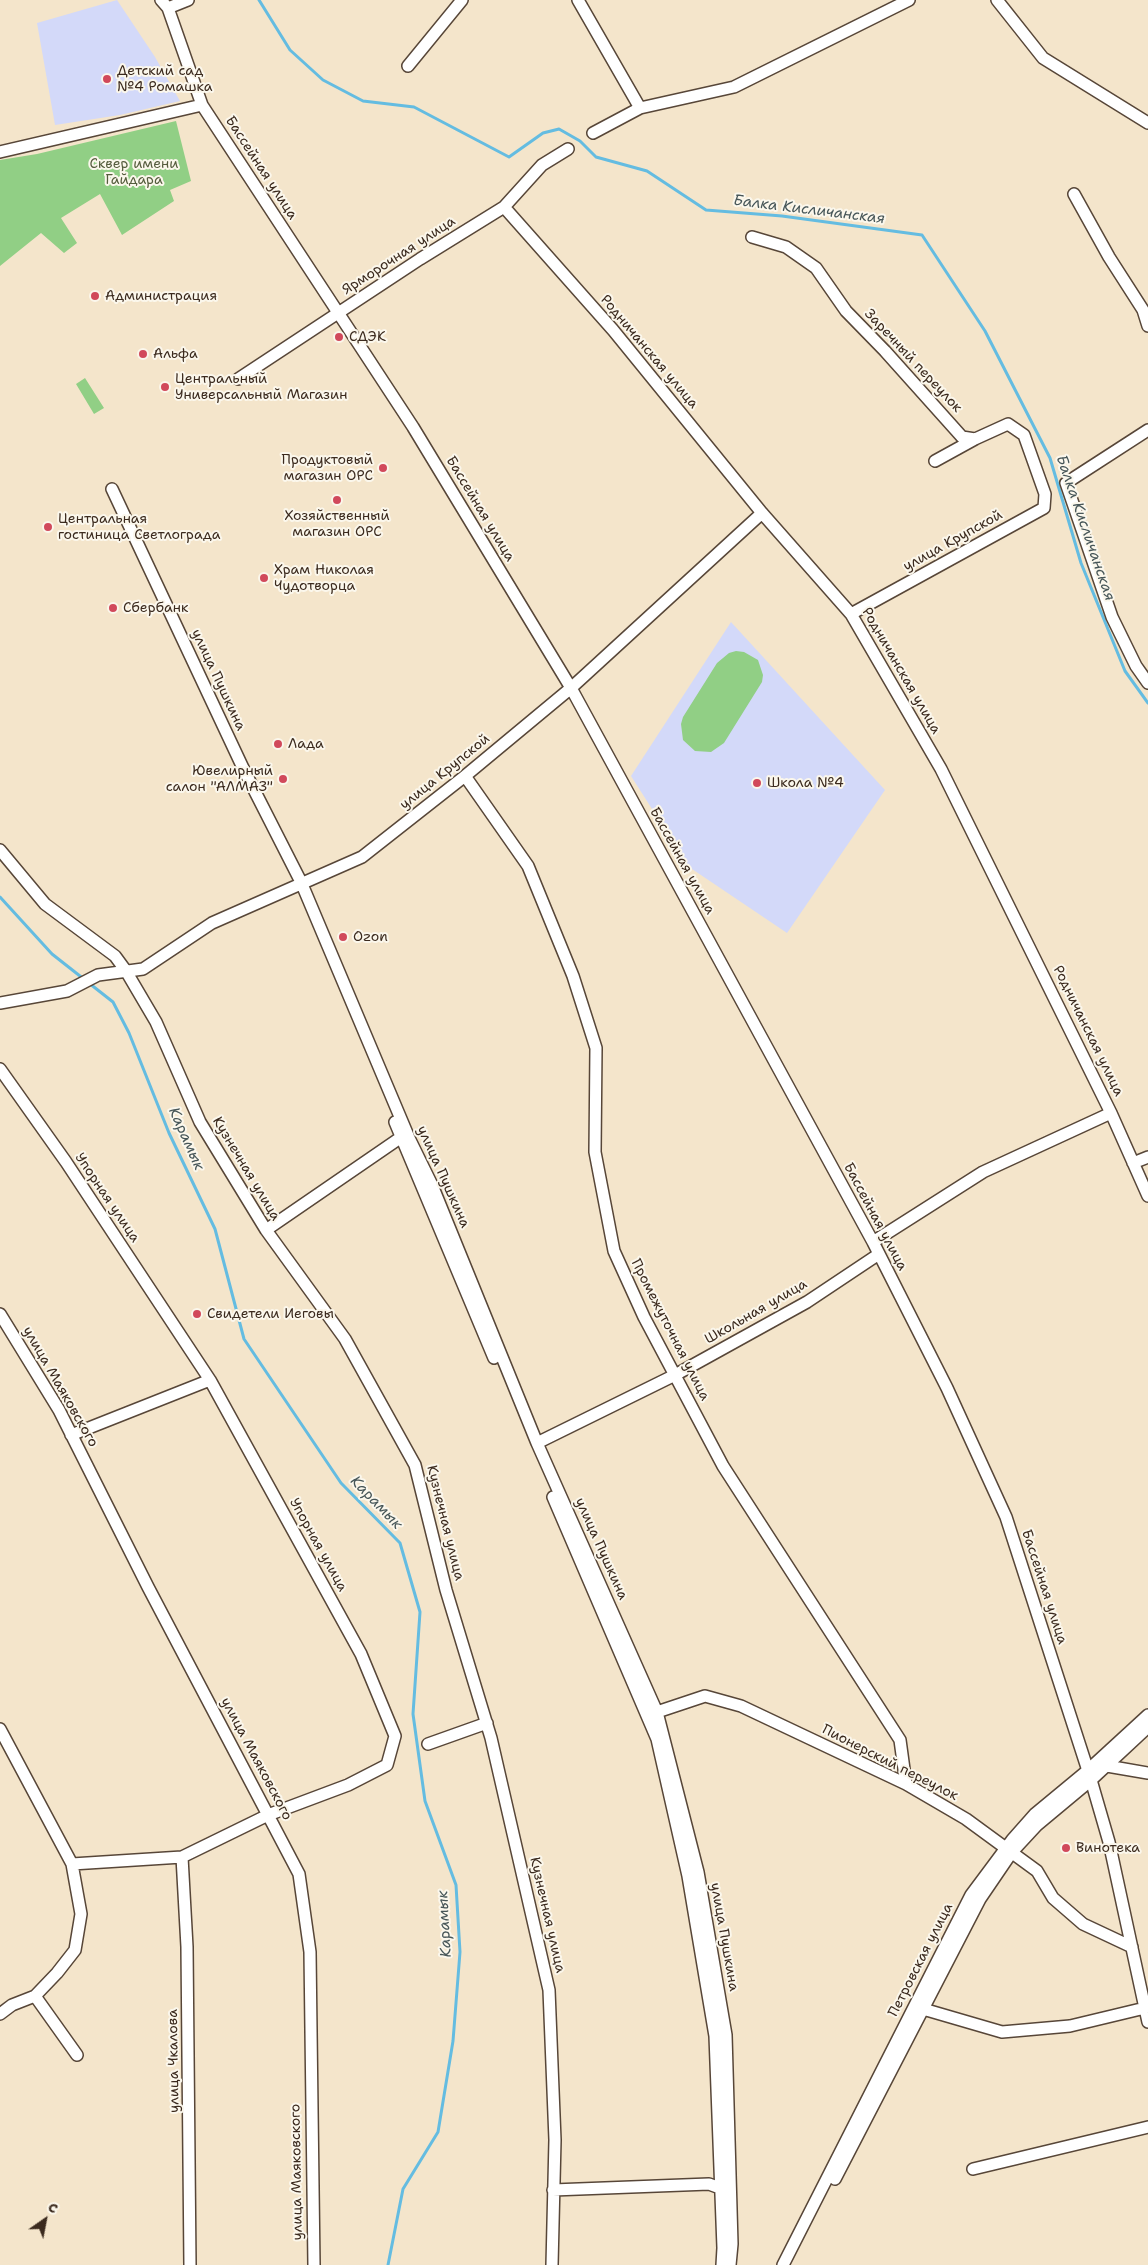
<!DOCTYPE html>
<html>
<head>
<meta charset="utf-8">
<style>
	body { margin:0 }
	#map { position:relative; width:1148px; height:2265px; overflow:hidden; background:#f4e5cb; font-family:"Shantell Sans",sans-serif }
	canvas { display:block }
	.north { position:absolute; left:20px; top:2195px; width:50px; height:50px; -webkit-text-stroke:4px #fbf7ec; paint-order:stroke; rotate:33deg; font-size:14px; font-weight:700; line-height:20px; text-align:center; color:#3b2a1e }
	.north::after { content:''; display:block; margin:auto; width:18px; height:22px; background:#3b2a1e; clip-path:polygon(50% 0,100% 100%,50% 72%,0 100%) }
</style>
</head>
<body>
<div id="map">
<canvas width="1148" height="2265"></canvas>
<div class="north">С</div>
</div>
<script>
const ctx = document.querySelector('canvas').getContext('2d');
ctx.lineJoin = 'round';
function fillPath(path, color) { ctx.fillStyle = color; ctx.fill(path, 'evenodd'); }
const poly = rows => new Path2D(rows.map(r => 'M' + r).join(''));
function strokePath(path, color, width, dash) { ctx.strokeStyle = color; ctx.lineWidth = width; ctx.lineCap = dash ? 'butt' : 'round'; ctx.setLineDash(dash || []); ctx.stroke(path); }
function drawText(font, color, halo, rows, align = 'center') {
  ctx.font = font + ' "Shantell Sans",sans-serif'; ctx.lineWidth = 4; ctx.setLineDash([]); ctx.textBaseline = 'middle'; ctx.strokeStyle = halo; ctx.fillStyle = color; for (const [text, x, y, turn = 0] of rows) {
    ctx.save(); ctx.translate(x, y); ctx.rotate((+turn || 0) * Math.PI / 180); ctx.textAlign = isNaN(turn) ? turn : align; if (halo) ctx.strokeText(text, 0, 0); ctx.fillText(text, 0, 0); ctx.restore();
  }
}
fillPath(poly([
	[117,0,155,57,180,101,120,115,55,125,37,23],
	[731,622,885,790,787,933,689,867,631,776]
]), '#d3d9f9');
fillPath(poly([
	[176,121,191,181,170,190,174,201,122,235,100,194,61,218,77,243,64,253,41,233,0,266,0,160,37,154],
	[85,378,104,408,94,414,76,384],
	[736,651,744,652,758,660,763,675,762,682,724,743,711,752,695,751,683,740,681,724,683,717,717,663,729,653]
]), '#91cf85');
strokePath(poly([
	[259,0,290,50,323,80,363,101,414,107,509,157,543,133,559,129,580,141,596,157,647,171,706,210,782,216,922,235,985,331,1050,458,1081,563,1125,671,1148,703],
	[0,897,52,954,113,1002,129,1033,169,1133,215,1229,244,1339,341,1483,400,1543,420,1612,413,1714,425,1801,456,1885,460,1952,453,2041,438,2132,403,2189,388,2265]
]), '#64bce1', 3);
const minor = poly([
	[161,0,168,8,202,105,413,427,571,688,873,1242,947,1388,1006,1517,1091,1780,1109,1842,1148,2022],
	[578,0,640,108],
	[997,0,1043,58,1148,123],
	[168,8,188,0],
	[408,66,462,0],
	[593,133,640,108,734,87,909,0],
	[0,152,202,105],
	[1074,194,1109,257,1143,310,1148,326],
	[504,207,613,330,762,513,851,614,941,769,1111,1113,1148,1196],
	[752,237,786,247,816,268,846,311,885,351,962,437,975,439,1008,424,1024,435,1045,494,1044,508,851,614],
	[238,379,420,259,504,207,542,165,568,149],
	[1148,430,1066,483,1112,617,1136,666,1148,683],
	[935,461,975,439],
	[112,489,243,768,301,882,409,1138,432,1185,537,1443,657,1712,698,1872,726,2035,732,2244,730,2265],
	[465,776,528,866,573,976,596,1048,595,1152,614,1251,644,1317,723,1466,900,1740,906,1784],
	[0,850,45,904,115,956,126,971,156,1022,200,1122,266,1230,345,1339,415,1465,446,1590,491,1738,549,1990,555,2140,552,2265],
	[0,1003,67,991,98,975,143,969,212,923,362,857,465,776,571,688,762,513],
	[0,1069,66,1162,210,1380,361,1654,395,1736,387,1765,348,1785,268,1815,182,1857,72,1864],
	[395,1122,494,1358],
	[1133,1163,1148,1157],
	[266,1230,400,1138,408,1138],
	[873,1242,983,1172,1111,1113],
	[0,1314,59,1410,148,1587,299,1874,310,1952,314,2265],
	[71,1435,210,1380],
	[537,1443,675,1375,807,1302,879,1254],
	[553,1497,657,1739,688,1876,715,2036,723,2248,722,2265],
	[657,1712,705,1696,741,1706,906,1784,966,1819,1037,1871,1053,1898,1083,1924,1132,1947],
	[0,1729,72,1864,81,1914,75,1950,57,1973,35,1996,12,2005,0,2014],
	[428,1744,487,1723],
	[1107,1766,1148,1773],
	[182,1857,187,1947,190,2265],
	[35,1996,77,2055],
	[923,2009,1002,2032,1070,2026,1145,2008],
	[973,2169,1148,2127],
	[835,2179,980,1899,1012,1852,1037,1825,1091,1780,1148,1727],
	[553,2190,709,2184,728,2191],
	[783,2265,971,1895,1012,1840,1035,1814,1087,1771,1148,1715]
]);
strokePath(minor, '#574638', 14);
strokePath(minor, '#fff', 11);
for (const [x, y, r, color] of [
	[107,79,5,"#d1495b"],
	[95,296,5,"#d1495b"],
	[339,337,5,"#d1495b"],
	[143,354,5,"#d1495b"],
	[165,387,5,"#d1495b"],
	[383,468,5,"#d1495b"],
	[337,500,5,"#d1495b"],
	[48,527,5,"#d1495b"],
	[264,578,5,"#d1495b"],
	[113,608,5,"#d1495b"],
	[278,744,5,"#d1495b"],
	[283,779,5,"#d1495b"],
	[757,783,5,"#d1495b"],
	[343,937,5,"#d1495b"],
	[197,1314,5,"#d1495b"],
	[1066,1848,5,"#d1495b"]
]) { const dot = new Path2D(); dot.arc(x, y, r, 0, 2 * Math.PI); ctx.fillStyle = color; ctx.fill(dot); strokePath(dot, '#fbf7ec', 2); }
drawText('14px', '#3b2a1e', '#fbf7ec', [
	["Детский сад",117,71],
	["№4 Ромашка",117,87],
	["Администрация",105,296],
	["СДЭК",349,337],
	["Альфа",153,354],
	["Центральный",175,379],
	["Универсальный Магазин",175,395],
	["Продуктовый",373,460,"right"],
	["магазин ОРС",373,476,"right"],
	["Хозяйственный",337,516,"center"],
	["магазин ОРС",337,532,"center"],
	["Центральная",58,519],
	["гостиница Светлограда",58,535],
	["Храм Николая",274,570],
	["Чудотворца",274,586],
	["Сбербанк",123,608],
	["Лада",288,744],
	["Ювелирный",273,771,"right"],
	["салон \"АЛМАЗ\"",273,787,"right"],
	["Школа №4",767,783],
	["Ozon",353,937],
	["Свидетели Иеговы",207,1314],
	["Винотека",1076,1848]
], 'left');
drawText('14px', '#555c3d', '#fbf7ec', [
	["Сквер имени",134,164],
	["Гайдара",134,180]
]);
drawText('14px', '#3b2a1e', '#fbf7ec', [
	["Бассейная улица",261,168,57],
	["Ярморочная улица",399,256,-33],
	["Родничанская улица",649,352,50],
	["Заречный переулок",913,361,47],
	["Бассейная улица",480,509,59],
	["улица Крупской",953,541,-29],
	["Родничанская улица",901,671,60],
	["улица Пушкина",218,680,65],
	["улица Крупской",445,772,-39],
	["Бассейная улица",682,861,61],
	["Родничанская улица",1088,1031,64],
	["Кузнечная улица",246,1169,59],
	["улица Пушкина",443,1177,66],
	["Упорная улица",107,1198,56],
	["Бассейная улица",875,1217,62],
	["Школьная улица",756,1312,-30],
	["Промежуточная улица",670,1330,63],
	["улица Маяковского",60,1387,60],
	["Кузнечная улица",445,1523,76],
	["Упорная улица",318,1545,61],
	["улица Пушкина",601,1549,66],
	["Бассейная улица",1044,1587,72],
	["улица Маяковского",256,1759,62],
	["Пионерский переулок",890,1763,27],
	["Кузнечная улица",547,1915,77],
	["улица Пушкина",724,1937,80],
	["Петровская улица",921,1960,-63],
	["улица Чкалова",174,2061,-91],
	["улица Маяковского",297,2172,-91]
]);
drawText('italic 15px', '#475658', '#fbf7ec', [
	["Балка Кисличанская",809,210,7],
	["Балка Кисличанская",1085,528,71],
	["Карамык",186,1139,66],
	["Карамык",376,1503,46],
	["Карамык",445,1924,-93]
]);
</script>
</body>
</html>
